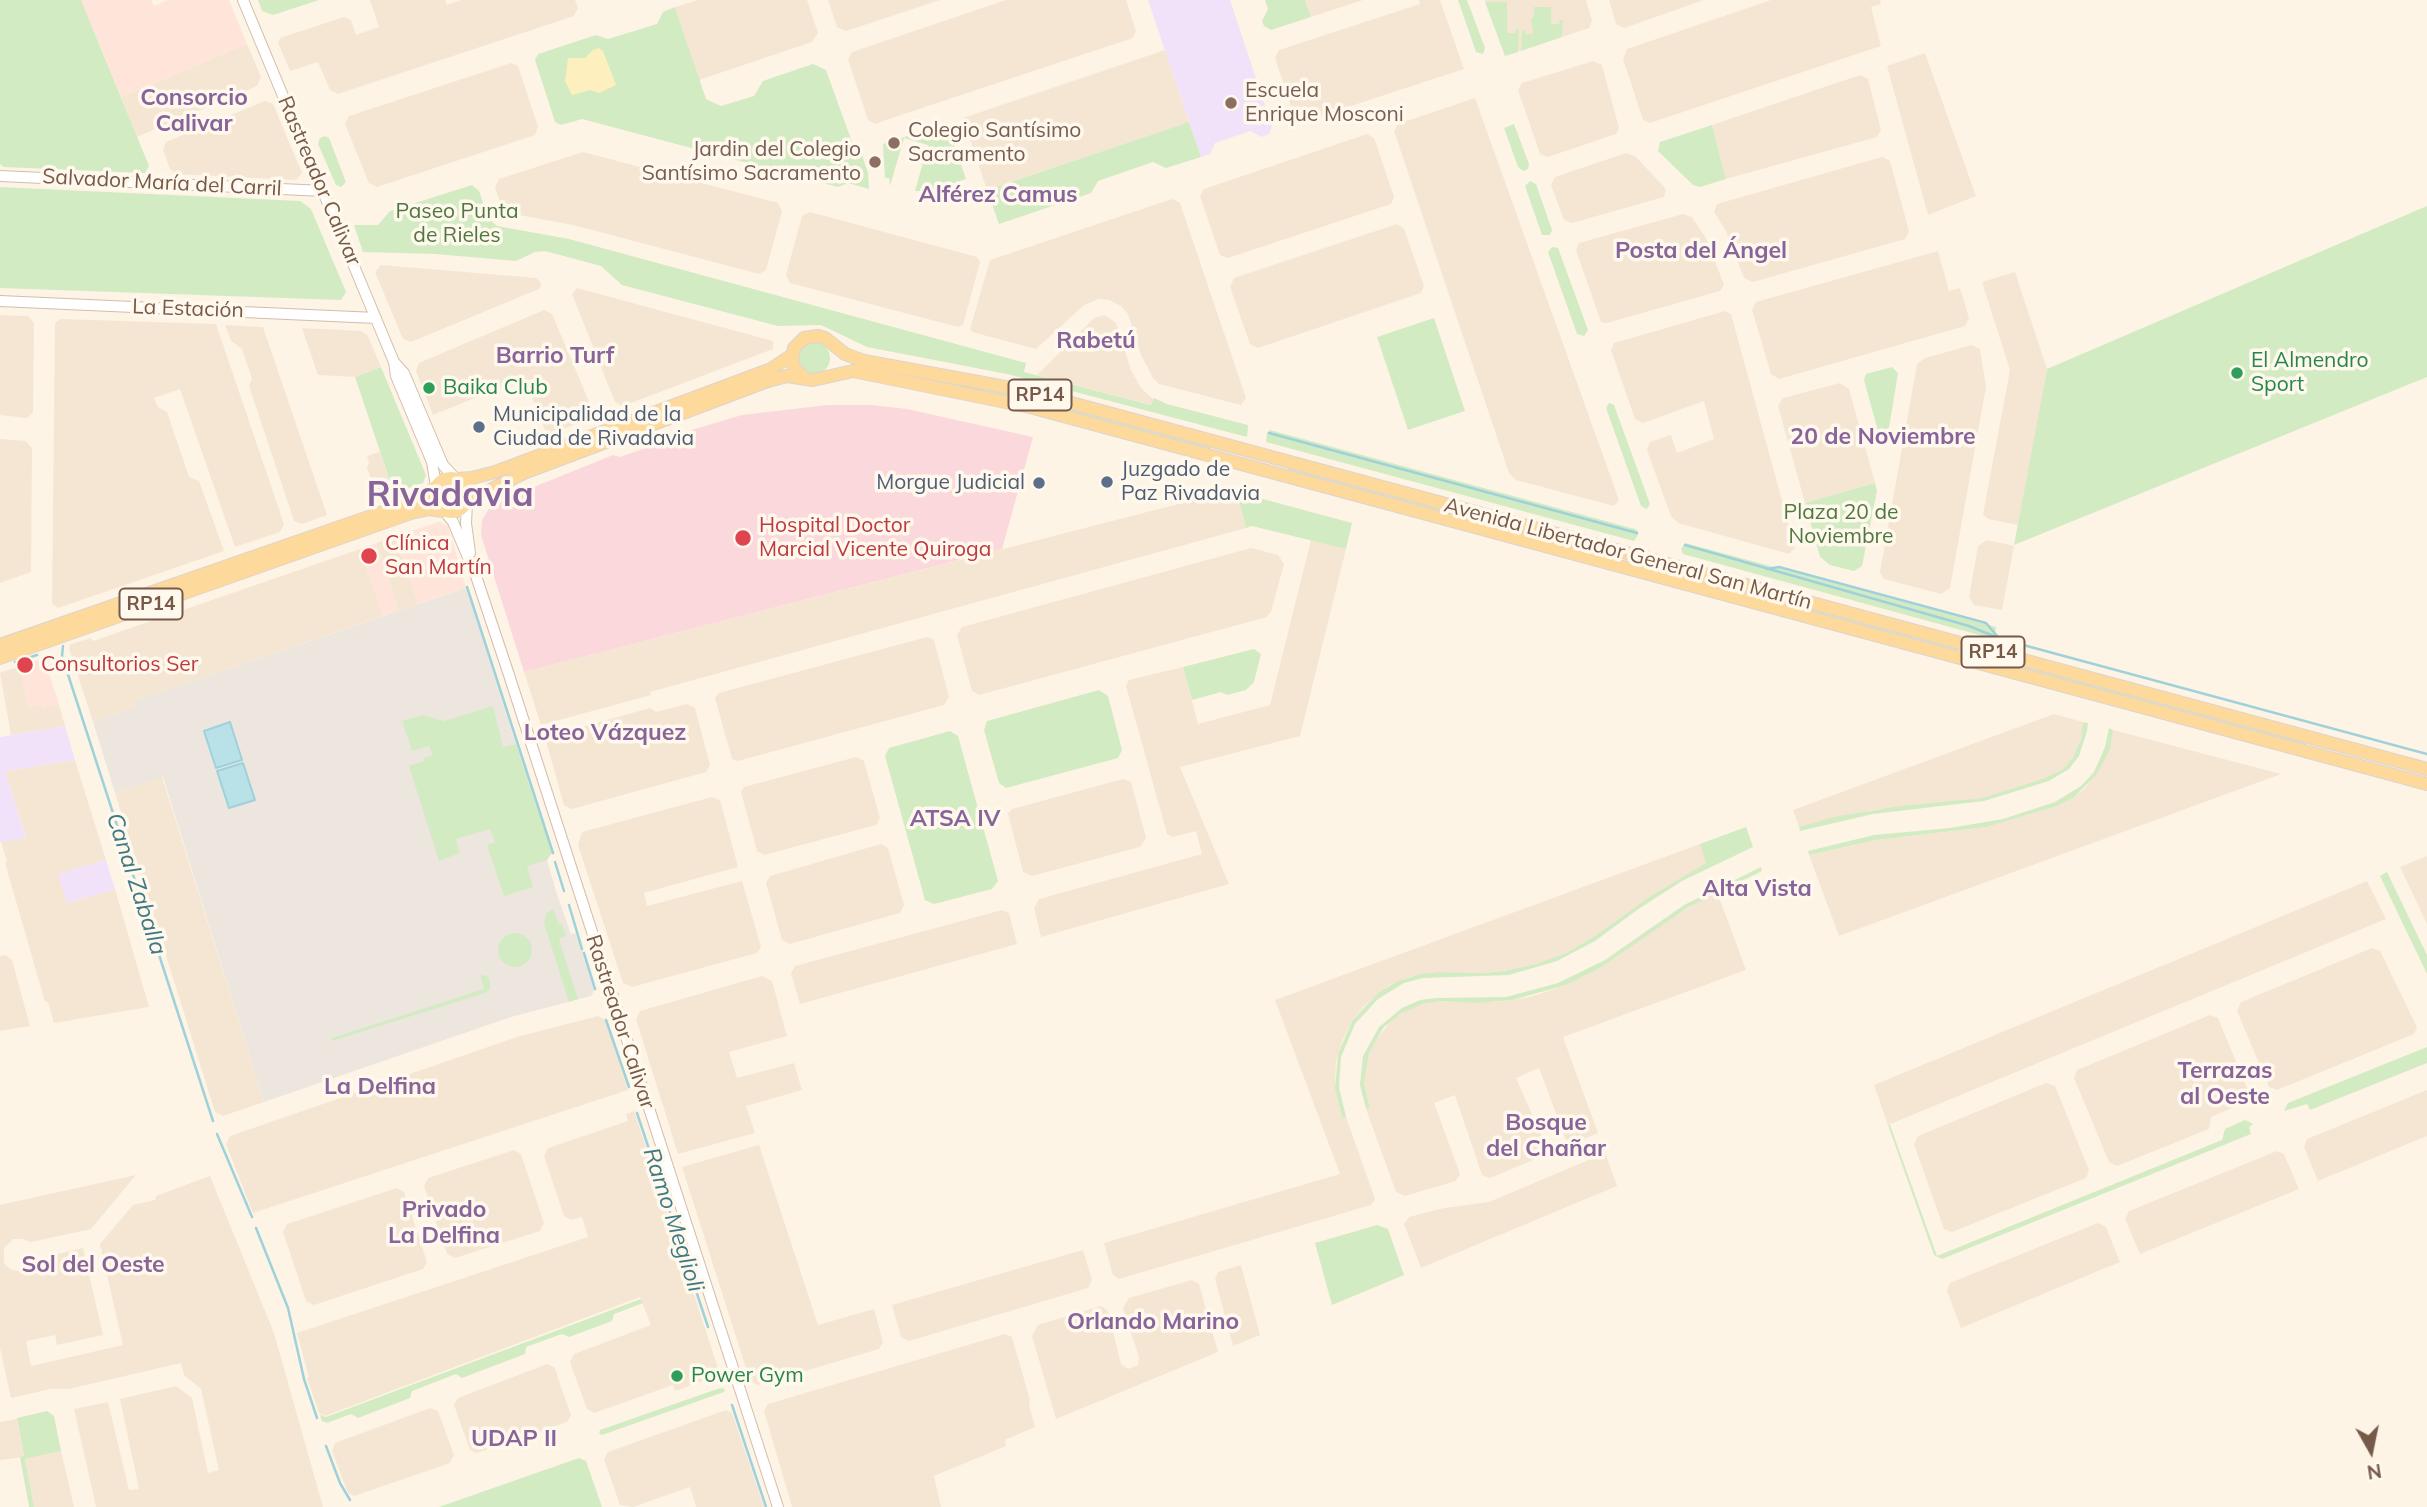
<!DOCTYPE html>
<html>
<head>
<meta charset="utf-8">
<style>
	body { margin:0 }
	#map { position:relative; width:2427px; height:1507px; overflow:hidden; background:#fdf4e5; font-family:Mulish,sans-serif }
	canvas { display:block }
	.north { position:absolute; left:2336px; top:1416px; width:70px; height:70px; -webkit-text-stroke:5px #fff8ec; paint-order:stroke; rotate:171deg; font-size:19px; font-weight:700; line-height:28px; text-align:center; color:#775949 }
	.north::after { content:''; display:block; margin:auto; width:24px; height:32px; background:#775949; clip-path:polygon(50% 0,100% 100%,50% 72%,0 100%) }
</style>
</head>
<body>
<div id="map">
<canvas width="2427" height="1507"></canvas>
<div class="north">N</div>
</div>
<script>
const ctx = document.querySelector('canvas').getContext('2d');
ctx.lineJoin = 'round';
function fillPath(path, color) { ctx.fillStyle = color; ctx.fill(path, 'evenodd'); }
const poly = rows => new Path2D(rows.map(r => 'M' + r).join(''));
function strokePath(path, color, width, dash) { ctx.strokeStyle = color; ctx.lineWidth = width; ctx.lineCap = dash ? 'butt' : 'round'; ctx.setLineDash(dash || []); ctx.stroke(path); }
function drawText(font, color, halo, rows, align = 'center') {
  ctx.font = font + ' Mulish,sans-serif'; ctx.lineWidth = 7; ctx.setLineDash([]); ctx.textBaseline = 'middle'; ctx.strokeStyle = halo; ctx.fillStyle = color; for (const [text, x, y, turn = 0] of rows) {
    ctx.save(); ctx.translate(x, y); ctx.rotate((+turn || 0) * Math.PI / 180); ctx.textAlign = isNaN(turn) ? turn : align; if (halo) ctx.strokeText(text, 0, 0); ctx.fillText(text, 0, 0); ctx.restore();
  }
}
fillPath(poly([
	[370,0,445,0,447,5,461,0,575,0,578,8,574,16,338,94,330,90,318,62,290,71,278,43,280,38,344,17,351,20,356,35,379,27],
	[698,0,807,0,818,33,812,42,699,80,675,7],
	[828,0,940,0,846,31,837,27],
	[1006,0,1126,0,1136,31,1133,38,883,121,876,124,868,120,848,59,852,52],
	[1305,0,1363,0,1311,17],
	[1419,0,1440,0,1464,69,1302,122,1295,119,1275,58,1279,50,1420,4],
	[1485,0,1586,0,1592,21,1589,28,1505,56],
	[1609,0,1704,0,1624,28,1616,24],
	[1771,0,1880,0,1881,4,1871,7,1881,46,1650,123,1643,120,1623,59,1627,49],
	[247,44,261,77,257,86,137,137,121,97],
	[1165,50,1189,122,987,190,963,118],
	[1925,53,1976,196,1928,215,1887,66],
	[1593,61,1602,65,1619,128,1616,134,1548,157,1540,154,1518,90,1522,83],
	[511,63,518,66,538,127,535,135,377,187,369,183,345,124,349,116],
	[1860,75,1868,79,1881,130,1877,137,1726,179,1712,125],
	[1475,98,1619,500,1614,506,1516,480,1509,473,1394,131,1398,124],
	[265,101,273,104,302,173,296,180,177,174,170,169,163,150,166,142],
	[1367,134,1374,138,1376,143,1394,197,1391,204,1228,258,1220,255,1200,196,1204,189],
	[583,152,778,203,782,211,766,270,759,274,573,225,508,213,502,208,495,187,499,179],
	[1626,153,1635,156,1666,189,1664,197,1572,223,1564,220,1551,185,1555,177],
	[1882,157,1890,161,1909,231,1905,239,1753,282,1744,278,1726,231,1714,212,1717,204],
	[1172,199,1180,203,1246,398,1241,405,1159,384,1153,378,1141,355,1128,314,1121,306,1109,300,1099,299,1084,305,1036,349,972,332,970,329,990,260],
	[810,212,977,257,980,262,963,325,958,327,790,283,786,275,802,216],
	[1683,214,1692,217,1707,240,1724,285,1720,291,1607,323,1601,322,1576,250,1579,243],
	[1397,224,1404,229,1424,286,1421,293,1258,348,1250,344,1230,287,1234,278],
	[1938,251,1949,291,1960,288,1969,318,1965,326,1779,379,1771,374,1752,310,1756,302],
	[381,265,536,278,540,281,541,286,539,289,411,342,403,339,375,272],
	[2015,272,2047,369,2018,525,1988,519,1983,514,2010,370,1982,282],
	[577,288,773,341,773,349,623,406,615,402,572,294],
	[544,310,552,314,593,411,589,419,547,435,524,378,433,415,416,371,419,363],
	[1725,311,1731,314,1795,548,1789,554,1678,523,1671,516,1647,450,1650,442,1671,435,1677,453,1714,439,1704,401,1643,423,1635,419,1611,350,1614,343],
	[0,315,28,316,34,323,33,412,27,418,0,415],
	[1105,315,1116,323,1131,370,1141,388,1154,400,1152,405,1037,375,1094,318],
	[60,319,216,324,284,524,280,532,235,547,180,389,154,398,158,407,167,412,189,477,199,481,224,551,58,608,52,603,55,323],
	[225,325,263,327,327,515,302,524,294,521,249,386,252,379,242,349,231,341],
	[302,328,361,331,368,336,381,367,355,377,318,375],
	[1972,345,1980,349,1986,387,1950,588,1941,594,1884,579,1880,572,1917,364,1925,358],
	[1840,383,1849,389,1875,483,1805,503,1778,406,1783,398],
	[0,439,26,441,32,448,31,572,0,583],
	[380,452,394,493,378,498,367,468,369,462,367,456],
	[1229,491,1237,492,1246,528,650,692,651,695,541,725,524,672],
	[396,536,418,604,399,611,376,543],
	[1311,540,1346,549,1300,736,1180,767,1229,884,1041,937,1034,908,1039,899,1202,854,1196,831,1173,837,1167,834,1126,686,1129,680,1183,667,1198,724,1270,705],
	[1987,540,2014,546,2002,610,1974,605,1969,597,1978,546],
	[1251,548,1278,555,1284,564,1271,612,1267,617,979,695,972,691,957,635,962,627],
	[360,549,383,616,134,701,135,707,93,722,69,648,71,644,91,638,93,641],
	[927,637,934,640,949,697,944,705,738,761,732,759,715,698,719,693],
	[19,666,29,707,42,704,43,708,59,704,65,726,11,735,0,673],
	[687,704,695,708,710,765,706,772,572,809,564,805,546,741,549,736,650,708,656,712],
	[2054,714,2083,722,2083,727,2079,746,2073,757,2063,769,2048,777,1982,798,1872,810,1799,827,1793,810],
	[2113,730,2281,774,1839,936,1809,855,1876,840,1987,827,2057,806,2073,798,2086,787,2109,749],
	[856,757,864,761,880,818,876,825,764,855,757,851,741,792,744,787],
	[75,760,106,860,59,874,67,903,115,889,149,1007,54,1023,48,1002,45,1002,5,863,7,862,1,841,26,837,5,771],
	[162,777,264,1102,223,1116,215,1112,115,793],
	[1123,779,1131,782,1146,838,1140,847,1032,876,1023,872,1008,814,1012,809],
	[712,797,720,800,738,867,644,893,647,906,742,881,761,947,757,953,632,987,623,983,578,845,582,832],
	[881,844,888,848,904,905,900,913,790,944,782,940,766,883,770,876],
	[1700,844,1707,863,1649,897,1595,936,1566,953,1536,964,1504,971,1486,973,1438,972,1413,976,1390,985,1364,1006,1352,1021,1343,1039,1336,1061,1335,1082,1341,1116,1343,1118,1346,1117,1375,1199,1371,1205,1119,1279,1113,1275,1104,1243,1340,1174,1275,1000],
	[2427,856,2427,924,2400,867],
	[2367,881,2386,919,1888,1125,1874,1085],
	[1717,892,1746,970,1563,1037,1598,1133,1574,1143,1566,1140,1539,1068,1516,1078,1547,1148,1543,1156,1490,1178,1482,1175,1455,1095,1434,1103,1460,1174,1456,1181,1405,1196,1396,1192,1366,1109,1370,1107,1364,1083,1366,1063,1372,1046,1391,1021,1407,1010,1423,1004,1441,1001,1495,1002,1530,997,1566,985,1600,968,1672,917],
	[1002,910,1009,913,1017,944,800,1004,791,973,795,966],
	[2372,948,2380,951,2417,1027,2414,1034,2277,1090,2269,1087,2237,1011,2241,1002],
	[5,955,12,960,30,1026,0,1031,0,956],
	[762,976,772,981,787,1036,729,1052,737,1078,794,1063,802,1090,746,1106,755,1133,678,1154,636,1019,640,1011],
	[2210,1015,2218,1018,2245,1083,2249,1094,2246,1102,2211,1117,2209,1129,2117,1166,2109,1162,2074,1078,2077,1070],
	[598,1016,605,1020,628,1090,253,1213,226,1144,230,1136,517,1037],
	[2046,1083,2055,1086,2089,1170,2086,1178,1952,1232,1944,1229,1914,1144,1918,1136],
	[2427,1090,2427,1136,2318,1181,2304,1147,2307,1139],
	[634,1111,718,1368,714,1377,675,1391,673,1385,594,1413,587,1409,570,1362,574,1354,651,1325,640,1297,325,1416,319,1413,307,1378,309,1377,297,1333,588,1237,582,1217,571,1220,564,1216,544,1156,548,1148,628,1121,626,1114],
	[759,1145,818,1325,874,1309,883,1342,879,1349,758,1385,750,1381,682,1167],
	[514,1150,521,1154,544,1223,540,1231,455,1258,447,1254,424,1186,428,1178],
	[2277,1151,2284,1154,2299,1189,2140,1254,2125,1219,2129,1211],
	[1605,1153,1617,1186,1421,1268,1404,1224,1409,1217,1444,1208,1489,1202],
	[136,1175,91,1229,31,1242,22,1239,13,1239,4,1248,4,1263,10,1269,19,1271,29,1267,37,1259,83,1248,103,1335,57,1345,55,1335,26,1341,31,1366,123,1345,100,1244,133,1205,155,1200,156,1196,210,1176,274,1333,323,1507,96,1507,74,1409,108,1402,129,1490,139,1489,120,1399,176,1386,192,1398,208,1473,219,1470,201,1389,184,1375,181,1363,69,1389,50,1389,11,1398,0,1348,0,1205],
	[397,1188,404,1192,427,1262,423,1269,314,1305,306,1301,283,1232,287,1224],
	[2098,1223,2106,1227,2120,1262,1961,1328,1947,1291,1950,1283],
	[1083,1250,1092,1280,1088,1288,909,1341,901,1337,892,1305],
	[1241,1265,1260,1335,1233,1346,1215,1279,1218,1272],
	[1192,1280,1199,1284,1218,1352,1056,1419,1032,1336,1038,1325,1101,1306,1108,1311,1121,1364,1128,1369,1138,1365,1139,1357,1123,1308,1129,1298],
	[1005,1334,1012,1337,1030,1400,1029,1405,1035,1427,1005,1440,1006,1446,934,1476,941,1507,792,1507,764,1411,768,1404],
	[547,1364,555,1368,558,1378,571,1415,567,1422,477,1453,470,1450,454,1405,458,1398],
	[430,1408,438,1411,454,1455,450,1463,354,1496,348,1493,332,1451,335,1443],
	[726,1410,732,1413,764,1507,696,1507,690,1487,633,1507,620,1505,604,1459,608,1452],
	[17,1419,24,1457,0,1460,0,1422],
	[61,1451,74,1507,34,1507,25,1459]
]), '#f5e6d3');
fillPath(poly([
	[81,0,151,0,154,6,168,0,229,0,247,44,121,97],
	[439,522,448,526,466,588,418,604,396,536],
	[376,543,399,611,383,616,360,549],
	[38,660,46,664,59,704,43,709,41,704,29,707,19,666]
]), '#fee4d9');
fillPath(poly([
	[466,588,551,853,547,860,557,894,571,934,577,933,595,989,591,996,511,1017,264,1102,163,777,115,793,93,722,135,707,134,701]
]), '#ede6df');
fillPath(poly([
	[1148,0,1230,0,1272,127,1269,134,1261,137,1250,131,1215,143,1210,154,1201,157],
	[65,726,75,760,5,771,26,838,0,842,0,737],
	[106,860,115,889,67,903,58,874]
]), '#f1e2fa');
fillPath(poly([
	[828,405,871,405,907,409,1033,437,1002,549,524,672,481,535,482,520,492,504,613,455,620,457,646,448,648,443,742,415]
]), '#fbd8dc');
fillPath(poly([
	[0,0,81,0,149,166,145,173,4,167,0,164],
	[258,0,319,0,273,15,262,11],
	[1265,0,1305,0,1311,17,1271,30,1264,26,1262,21,1268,9],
	[1458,0,1467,0,1485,48,1483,54,1476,52],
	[1485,2,1507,2,1507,33,1515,33,1516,29,1519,29,1518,52,1505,56],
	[675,7,706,99,721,106,754,96,763,81,813,64,826,70,856,153,861,152,868,173,869,189,848,183,838,187,582,119,561,125,555,122,535,60,538,54,596,35,608,39,657,24,663,12],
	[1534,7,1551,7,1551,24,1559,24,1560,20,1563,20,1562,37,1521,51,1522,30,1525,30,1525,34,1533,34,1531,18,1534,17],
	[1189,122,1201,157,1166,168,1153,162,1098,181,1091,193,999,224,987,190],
	[1514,124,1529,164,1528,169,1523,171,1518,167,1504,128],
	[1712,125,1726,179,1700,187,1693,185,1658,151,1660,142],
	[932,128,936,141,951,136,966,179,931,191,915,191,928,145,904,138,890,186,889,178,885,178,883,144],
	[325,136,329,138,346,182,341,187,336,185,318,144,320,138],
	[1530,181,1536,184,1552,230,1550,235,1542,235,1525,186],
	[472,185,479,191,489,219,497,226,569,239,1026,363,1024,372,1151,405,1154,398,1167,404,1248,425,1247,437,1007,374,867,347,821,325,778,326,622,285,601,266,545,251,535,252,516,261,436,254,363,252,354,225,378,225,390,211],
	[0,187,300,201,311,209,346,292,341,300,0,288],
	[2427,206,2427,377,2014,545,2047,369],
	[1552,247,1558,248,1588,330,1584,336,1577,334,1548,252],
	[1434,318,1465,411,1408,430,1377,337],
	'798 358a16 16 0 1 1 32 0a16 16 0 1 1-32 0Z',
	[864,366,1008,392,1211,446,1211,449,1006,396,883,373],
	[381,367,426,475,423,483,394,493,355,377],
	[1892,367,1898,373,1890,422,1887,436,1880,438,1864,380,1866,374],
	[1609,403,1614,405,1650,504,1647,509,1641,506,1606,408],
	[1270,430,1635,529,1638,531,1638,535,1634,541,1266,442,1267,433],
	[1289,467,1612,554,1611,559,1304,476,1288,470],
	[1875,483,1877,491,1862,566,1854,571,1830,565,1820,557,1805,503],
	[1237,492,1352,523,1346,549,1252,526,1246,528],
	[1685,543,1996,627,1994,639,1683,554,1681,549],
	[1726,585,1958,648,1957,652,1725,589],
	[1254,649,1261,654,1254,682,1246,690,1227,695,1221,692,1192,700,1183,667],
	[1962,649,2306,742,2307,744,2306,746,1961,653],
	[1099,690,1108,696,1122,750,1118,758,1006,788,999,783,984,730,987,721],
	[493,706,503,747,516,744,552,853,547,860,527,866,533,887,504,896,487,845,495,842,490,829,456,839,460,853,439,861,409,766,424,761,423,758,433,755,429,746,412,751,402,721,422,715,444,721],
	[2083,722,2088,723,2087,731,2079,756,2069,769,2049,781,1984,801,1873,814,1800,831,1799,827,1838,816,1901,806,1982,798,2045,778,2063,769,2073,757,2081,739],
	[2109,728,2113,730,2110,749,2097,774,2073,798,2057,806,1987,827,1876,840,1809,855,1808,851,1874,835,1950,828,2003,819,2055,802,2081,786,2094,772,2105,747],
	[950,731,958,736,998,881,992,889,934,904,925,900,885,756,889,748],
	[1746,827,1753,847,1682,881,1637,910,1595,941,1557,961,1509,975,1423,978,1404,983,1378,999,1355,1024,1341,1057,1339,1087,1346,1117,1342,1118,1335,1088,1338,1054,1352,1021,1377,994,1396,982,1420,974,1438,972,1486,973,1504,971,1536,964,1566,953,1595,936,1649,897,1706,863,1700,844],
	[1761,867,1762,871,1687,908,1600,968,1566,985,1512,1000,1477,1003,1441,1001,1423,1004,1402,1013,1384,1027,1369,1053,1364,1083,1370,1108,1366,1109,1360,1085,1363,1056,1379,1027,1402,1008,1420,1000,1437,998,1506,997,1558,983,1605,960,1684,905],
	[2387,872,2427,955,2427,974,2380,876],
	[553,909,559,924,562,924,566,936,559,939,578,999,569,1002,544,923,546,914],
	'498 950a17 17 0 1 1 34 0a17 17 0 1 1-34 0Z',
	[480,975,487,976,490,982,490,989,485,993,332,1041,332,1038,484,989],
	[2427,1047,2427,1063,2310,1110,2307,1104,2284,1111,2288,1103],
	[2245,1120,2253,1124,2249,1127,2251,1134,1942,1259,1934,1255,1888,1125,1890,1125,1937,1256,2222,1140,2225,1129],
	[1377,1225,1388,1229,1404,1275,1332,1305,1315,1243],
	[641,1299,643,1303,614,1314,612,1321,569,1337,562,1334,526,1347,525,1354,462,1378,456,1374,412,1391,410,1398,358,1418,351,1414,327,1423,322,1421,320,1415,326,1417],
	[720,1388,725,1389,724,1392,602,1435,599,1433,600,1430],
	[47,1411,54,1416,61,1451,25,1459,34,1507,29,1507,20,1457,24,1456,17,1418],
	[579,1458,586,1461,602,1507,439,1507]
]), '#d3ebc3');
fillPath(poly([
	[599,48,603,51,616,85,599,93,590,90,572,95,565,81,568,58,585,58,593,50]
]), '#feefbf');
const water = poly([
	[230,722,242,760,216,768,204,731,230,722],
	[243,763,255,800,229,808,217,771,243,763]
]);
fillPath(water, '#b9e1e8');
strokePath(water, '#9ed1da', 2);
strokePath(poly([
	[1269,433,1637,533],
	[1685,545,1969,626,2001,639,2427,754],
	[1767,569,1779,567,1986,623,1998,637],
	[467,587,553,853],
	[63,646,62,656,213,1121],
	[15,662,37,655],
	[555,862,564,891],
	[569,905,582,949],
	[584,953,595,989],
	[606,1020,629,1087],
	[637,1113,708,1327],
	[217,1134,252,1217],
	[256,1228,288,1308,304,1379,317,1418],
	[732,1405,766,1507],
	[326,1446,340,1483,350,1500]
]), '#9ed1da', 2.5);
const secondary = poly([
	[243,0,394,362,396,376,432,462,436,486],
	[0,176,324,191],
	[0,301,376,318],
	[394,362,404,373,443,465,455,478],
	[467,503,466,523,470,553],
	[445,512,453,522,476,576,509,675,778,1507]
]);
const primary = poly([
	[804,377,795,369,792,362,794,348,804,338,818,336,825,338,845,354,864,361,1027,391,2427,769],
	'434 495a17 17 0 1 1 34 0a17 17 0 1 1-34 0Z',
	[457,479,472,478,495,472,771,369,792,355],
	[468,501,524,473,768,381,787,376,813,380,853,371,1030,407,2427,784],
	[0,645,423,498,435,487],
	[0,658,411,513,429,509,443,511]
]);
strokePath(secondary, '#d4bdab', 12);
strokePath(primary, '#dcd4d0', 14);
strokePath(secondary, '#fff', 10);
strokePath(primary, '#fed99c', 12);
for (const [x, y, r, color] of [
	[1231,103,7,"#8d6e63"],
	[894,143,7,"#8d6e63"],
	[875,162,7,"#8d6e63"],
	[2237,373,7,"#2e9e5b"],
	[429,388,7,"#2e9e5b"],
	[479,427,7,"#5c6f8a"],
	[1107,482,7,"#5c6f8a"],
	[1039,483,7,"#5c6f8a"],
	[743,538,9,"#e0444e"],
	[369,556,9,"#e0444e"],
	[25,665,9,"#e0444e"],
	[677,1376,7,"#2e9e5b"]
]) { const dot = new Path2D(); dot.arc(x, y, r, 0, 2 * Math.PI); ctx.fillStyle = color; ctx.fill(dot); strokePath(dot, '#fff8ec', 2.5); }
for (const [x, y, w] of [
	[1040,395,63],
	[151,604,63],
	[1993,652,63]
]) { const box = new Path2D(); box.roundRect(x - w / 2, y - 15.5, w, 31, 5); ctx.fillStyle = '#fff8ec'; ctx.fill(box); strokePath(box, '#775949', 2); }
drawText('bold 19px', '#775949', null, [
	["RP14",1040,395],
	["RP14",151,604],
	["RP14",1993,652]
]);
drawText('21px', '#785e54', '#fff8ec', [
	["Escuela",1245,91],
	["Enrique Mosconi",1245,115],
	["Colegio Santísimo",908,131],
	["Sacramento",908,155],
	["Jardin del Colegio",861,150,"right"],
	["Santísimo Sacramento",861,174,"right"]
], 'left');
drawText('21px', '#775949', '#fff8ec', [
	["Rastreador Calivar",319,181,67],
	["Salvador María del Carril",162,183,3],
	["La Estación",188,309,2],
	["Avenida Libertador General San Martín",1628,554,15],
	["Rastreador Calivar",620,1022,72]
]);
drawText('21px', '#4f783e', '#fff8ec', [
	["Paseo Punta",457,212],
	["de Rieles",457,236],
	["Plaza 20 de",1841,513],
	["Noviembre",1841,537]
]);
drawText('21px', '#27864d', '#fff8ec', [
	["El Almendro",2251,361],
	["Sport",2251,385],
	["Baika Club",443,388],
	["Power Gym",691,1376]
], 'left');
drawText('21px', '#4e5e75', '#fff8ec', [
	["Municipalidad de la",493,415],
	["Ciudad de Rivadavia",493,439],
	["Juzgado de",1121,470],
	["Paz Rivadavia",1121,494],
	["Morgue Judicial",1025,483,"right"]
], 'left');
drawText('21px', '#be3a42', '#fff8ec', [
	["Hospital Doctor",759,526],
	["Marcial Vicente Quiroga",759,550],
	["Clínica",385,544],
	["San Martín",385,568],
	["Consultorios Ser",41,665]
], 'left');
drawText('bold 23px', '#88649b', '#fff8ec', [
	["Consorcio",194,98],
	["Calivar",194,124],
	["Alférez Camus",998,195],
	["Posta del Ángel",1701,251],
	["Rabetú",1096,341],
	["Barrio Turf",555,356],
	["20 de Noviembre",1883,437],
	["Loteo Vázquez",605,733],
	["ATSA IV",955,819],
	["Alta Vista",1757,889],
	["Terrazas",2225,1071],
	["al Oeste",2225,1097],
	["La Delfina",380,1087],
	["Bosque",1546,1123],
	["del Chañar",1546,1149],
	["Privado",444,1210],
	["La Delfina",444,1236],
	["Sol del Oeste",93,1265],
	["Orlando Marino",1153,1322],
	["UDAP II",514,1439]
]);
drawText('italic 23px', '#3f7984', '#fff8ec', [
	["Canal Zaballa",136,884,72],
	["Ramo Meglioli",673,1220,72]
]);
drawText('bold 35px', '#88649b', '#fff8ec', [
	["Rivadavia",450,495]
]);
</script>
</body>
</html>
